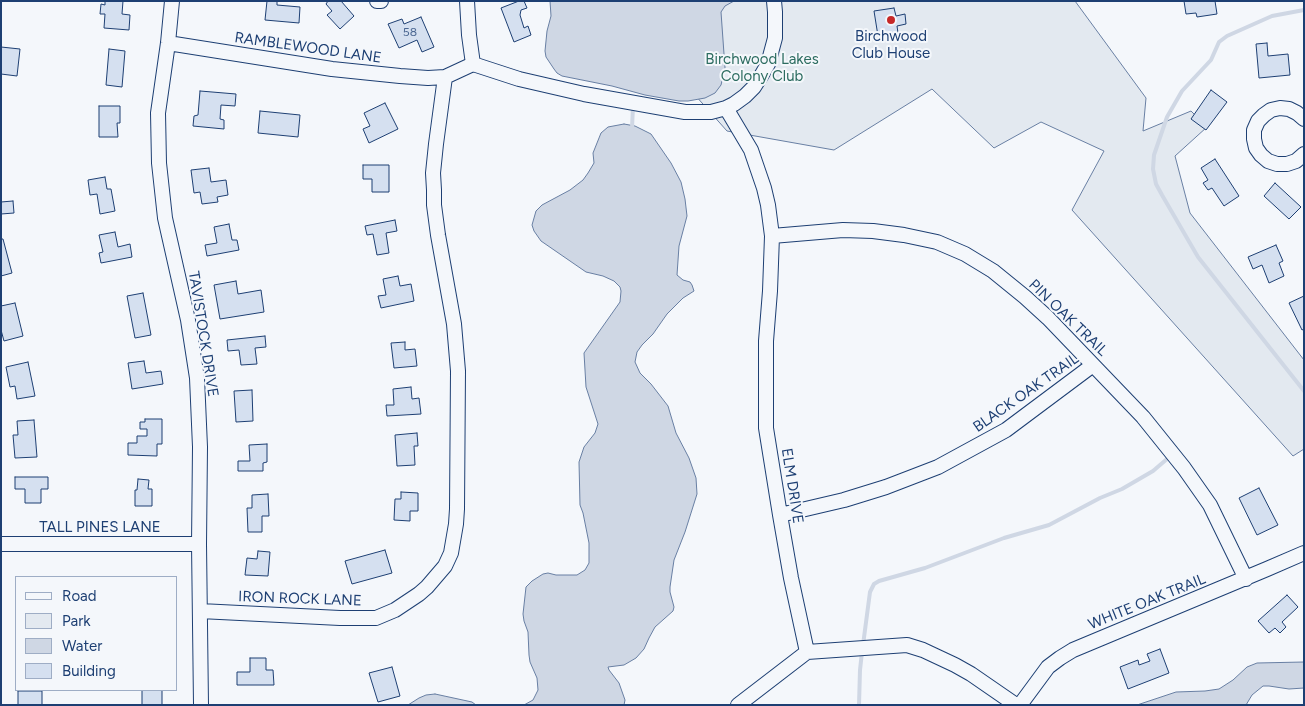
<!DOCTYPE html>
<html>
<head>
<meta charset="utf-8">
<style>
	body { margin:0 }
	#map { position:relative; width:1305px; height:706px; overflow:hidden; background:#f4f7fb; font-family:Figtree,sans-serif }
	canvas { display:block }
	.frame { position:absolute; inset:0; border:2px solid #1d3f73; pointer-events:none }
	.legend { position:absolute; left:15px; top:576px; width:162px; height:115px; box-sizing:border-box; background:#f4f7fb; border:1px solid #9eadc5; margin:0; padding:6px 9px; list-style:none; font-size:15px; color:#1d3f73 }
	.legend li { display:flex; align-items:center; gap:10px; height:25px }
	.legend b { width:25px; border:1px solid #9eadc5 }
</style>
</head>
<body>
<div id="map">
<canvas width="1305" height="706"></canvas>
<div class="frame"></div>
<ul class="legend">
<li><b style="height:6px;background:#f4f7fb"></b>Road</li>
<li><b style="height:14px;background:#e3e9f0"></b>Park</li>
<li><b style="height:14px;background:#cfd7e4"></b>Water</li>
<li><b style="height:14px;background:#d5e0f0"></b>Building</li>
</ul>
</div>
<script>
const ctx = document.querySelector('canvas').getContext('2d');
ctx.lineJoin = 'round';
function fillPath(path, color) { ctx.fillStyle = color; ctx.fill(path, 'evenodd'); }
const poly = rows => new Path2D(rows.map(r => 'M' + r).join(''));
function strokePath(path, color, width, dash) { ctx.strokeStyle = color; ctx.lineWidth = width; ctx.lineCap = dash ? 'butt' : 'round'; ctx.setLineDash(dash || []); ctx.stroke(path); }
function drawText(font, color, halo, rows, align = 'center') {
  ctx.font = font + ' Figtree,sans-serif'; ctx.lineWidth = 4; ctx.setLineDash([]); ctx.textBaseline = 'middle'; ctx.strokeStyle = halo; ctx.fillStyle = color; for (const [text, x, y, turn = 0] of rows) {
    ctx.save(); ctx.translate(x, y); ctx.rotate((+turn || 0) * Math.PI / 180); ctx.textAlign = isNaN(turn) ? turn : align; if (halo) ctx.strokeText(text, 0, 0); ctx.fillText(text, 0, 0); ctx.restore();
  }
}
const green = poly([
	[675,1,1075,1,1146,98,1143,131,1191,111,1207,127,1175,156,1190,213,1304,360,1304,449,1293,456,1072,210,1104,151,1041,122,994,148,932,89,834,150,727,131,678,76,675,1]
]);
fillPath(green, '#e3e9f0');
strokePath(green, '#687fa3', 1);
const water = poly([
	[550,1,734,1,725,6,721,12,725,68,721,85,715,93,705,98,688,101,679,101,645,95,612,86,562,76,557,73,554,69,546,57,545,51,547,31,551,16,550,1],
	[624,124,635,126,651,134,671,163,681,182,685,199,687,216,679,246,677,275,683,280,690,282,692,285,694,291,683,298,667,314,653,334,642,345,637,352,635,362,640,373,651,384,668,406,676,433,689,458,696,478,697,494,685,532,674,560,670,587,670,592,674,607,673,611,655,627,649,638,644,649,636,658,624,665,608,667,609,670,619,683,625,700,624,705,524,705,533,700,538,690,537,678,530,662,529,655,528,632,524,621,523,614,526,587,532,581,543,574,548,573,556,575,577,575,585,570,589,563,589,543,583,513,580,505,579,462,584,447,595,433,598,424,586,387,584,353,620,302,621,291,620,287,614,281,603,276,586,272,541,241,534,231,532,225,536,211,542,205,570,190,583,180,588,173,594,163,593,153,601,133,608,127,624,124],
	[1304,662,1304,688,1289,689,1269,686,1263,686,1252,695,1246,705,1137,705,1176,692,1205,691,1219,689,1233,680,1247,667,1257,663,1304,662],
	[435,694,472,702,476,705,408,705,419,698,426,695,435,694]
]);
fillPath(water, '#cfd7e4');
strokePath(water, '#687fa3', 1);
strokePath(poly([
	[1304,10,1272,16,1227,36,1219,42,1211,60,1182,91,1167,117,1154,155,1153,169,1156,184,1162,195,1198,257,1304,391],
	[632,128,633,106],
	[863,645,870,592,874,584,879,581,925,568,1004,538,1049,525,1100,498,1122,489,1153,471,1167,459],
	[859,705,860,670,862,652]
]), '#cfd7e4', 4);
const building = poly([
	[105,1,123,1,122,14,130,15,129,30,104,28,105,14,100,14,101,4,105,5,105,1],
	[267,1,277,1,277,5,300,7,299,23,265,20,267,1],
	[328,1,341,1,354,16,340,29,327,15,332,11,326,4,328,1],
	[519,1,524,1,527,8,521,10,520,15,524,28,528,26,531,35,514,42,501,8,519,1],
	[1184,1,1215,1,1217,14,1197,17,1196,13,1186,14,1184,1],
	[894,8,896,16,905,14,906,24,897,26,898,33,878,36,874,11,894,8],
	[421,17,434,47,422,52,417,40,399,48,388,24,402,19,404,24,421,17],
	[1267,43,1268,56,1288,54,1290,75,1259,78,1256,44,1267,43],
	[1,47,20,49,17,76,1,74,1,47],
	[109,49,125,51,122,87,106,85,109,49],
	[1211,90,1227,102,1206,130,1191,119,1211,90],
	[200,91,236,94,235,106,221,105,220,119,224,120,224,129,193,126,194,116,198,115,200,91],
	[385,103,398,129,369,143,363,129,370,126,364,113,385,103],
	[99,106,120,106,120,123,117,123,118,137,99,137,99,106],
	[260,111,300,115,298,137,258,133,260,111],
	[1215,159,1239,196,1224,206,1212,188,1208,190,1203,183,1208,180,1201,168,1215,159],
	[363,165,389,165,389,192,372,192,372,179,363,179,363,165],
	[209,168,211,182,226,180,228,195,217,197,218,202,202,204,200,192,194,193,191,170,209,168],
	[105,177,107,189,111,189,115,211,100,214,97,194,90,195,88,180,105,177],
	[1275,183,1301,207,1289,219,1264,196,1275,183],
	[13,201,14,213,1,214,1,202,13,201],
	[395,220,397,231,386,233,389,253,377,255,373,234,367,235,365,226,395,220],
	[229,224,232,240,237,240,239,250,207,256,205,245,217,243,214,227,229,224],
	[115,232,118,247,130,244,132,257,101,263,99,253,103,252,99,235,115,232],
	[1,239,3,239,12,273,1,276,1,239],
	[1276,245,1283,261,1279,263,1284,276,1269,283,1262,265,1253,269,1248,257,1276,245],
	[398,276,400,286,411,284,414,301,381,308,378,296,386,295,383,279,398,276],
	[236,281,238,294,261,290,264,312,220,319,214,285,236,281],
	[143,293,151,335,135,338,127,296,143,293],
	[1304,296,1304,329,1302,330,1289,303,1304,296],
	[15,303,23,336,4,341,1,330,1,306,15,303],
	[265,336,266,347,255,348,257,364,241,365,239,350,228,351,227,340,265,336],
	[405,342,405,350,415,349,417,366,394,368,391,343,405,342],
	[144,361,146,373,161,371,163,384,132,389,128,363,144,361],
	[28,362,35,396,17,399,15,386,10,387,6,367,28,362],
	[411,387,412,399,419,398,421,414,387,416,386,405,394,405,393,389,411,387],
	[252,390,253,421,236,422,234,391,252,390],
	[145,419,162,419,162,444,157,444,157,456,128,455,128,443,137,443,137,436,147,436,147,429,140,429,140,422,145,422,145,419],
	[34,420,37,457,15,458,13,435,18,435,17,421,34,420],
	[417,433,418,446,414,446,415,465,397,466,395,435,417,433],
	[267,444,267,462,263,463,263,471,238,471,238,461,250,461,249,445,267,444],
	[15,477,48,477,48,489,41,489,41,503,25,503,25,489,15,489,15,477],
	[138,479,149,480,148,489,152,489,152,506,135,506,135,490,137,490,138,479],
	[1259,488,1278,525,1257,535,1239,498,1259,488],
	[401,492,418,493,418,511,410,511,410,521,394,520,395,499,401,499,401,492],
	[268,494,269,516,262,516,262,532,248,532,247,508,252,508,252,495,268,494],
	[385,550,392,573,352,584,345,561,385,550],
	[258,551,270,552,268,576,245,575,247,558,257,559,258,551],
	[1287,595,1298,607,1282,622,1286,627,1280,633,1275,628,1269,633,1258,621,1287,595],
	[1160,649,1169,673,1128,689,1120,667,1138,660,1139,665,1150,661,1147,654,1160,649],
	[250,658,266,658,266,670,273,670,274,685,237,685,237,672,250,672,250,658],
	[392,667,400,696,378,702,369,673,392,667],
	[142,690,162,690,162,705,142,705,142,690],
	[18,691,42,691,42,705,18,705,18,691]
]);
fillPath(building, '#d5e0f0');
strokePath(building, '#1d3f73', 1);
const minor = poly([
	[172,1,168,43,158,113,159,163,165,218,188,320,197,378,200,447,199,544,201,705],
	[377,1,381,1],
	[467,1,469,35,473,64],
	[168,43,332,69,400,76,428,78,445,77,473,64],
	[473,64,519,79,584,94,685,112,711,112,726,108,734,104,745,96,754,87,761,76,768,64,775,38,775,12,774,1],
	[726,108,751,150,764,188,768,205,772,236,770,291,766,341,766,428,780,515,791,578,807,652,907,645,923,650,955,665,971,674,1016,705],
	[1304,119,1297,113,1289,109,1280,108,1271,110,1264,115,1258,121,1254,130,1254,139,1256,148,1261,155,1268,161,1277,164,1287,164,1296,161,1304,154],
	[772,236,843,230,873,231,904,235,937,242,965,254,993,271,1025,297,1048,318,1143,417,1184,468,1210,505,1246,579],
	[780,515,844,500,886,487,938,467,1006,430,1093,365],
	[1,544,199,544],
	[200,611,340,618,376,618,395,610,419,594,427,587,445,566,451,553,456,524,457,509,458,371,454,324,438,235,434,205,434,190,433,173,436,144,445,77],
	[738,705,807,652],
	[1020,705,1048,667,1060,658,1073,650,1267,569,1304,553]
]);
strokePath(minor, '#1d3f73', 16);
strokePath(minor, '#f4f7fb', 14);
for (const [x, y, r, color] of [
	[891,20,5,"#c62828"]
]) { const dot = new Path2D(); dot.arc(x, y, r, 0, 2 * Math.PI); ctx.fillStyle = color; ctx.fill(dot); strokePath(dot, '#f4f7fb', 2); }
drawText('12px', '#4b6792', null, [
	["58",410,32]
]);
drawText('15px', '#1d3f73', '#f4f7fb', [
	["Birchwood",891,37],
	["Club House",891,54]
]);
drawText('15px', '#1d3f73', '#f4f7fb', [
	["RAMBLEWOOD LANE",308,48,8],
	["PIN OAK TRAIL",1068,318,44],
	["TAVISTOCK DRIVE",203,334,81],
	["BLACK OAK TRAIL",1026,393,-35],
	["ELM DRIVE",792,486,81],
	["TALL PINES LANE",100,528],
	["IRON ROCK LANE",300,599,2],
	["WHITE OAK TRAIL",1147,602,-22]
]);
drawText('15px', '#2c6c60', '#f4f7fb', [
	["Birchwood Lakes",762,60],
	["Colony Club",762,77]
]);
</script>
</body>
</html>
